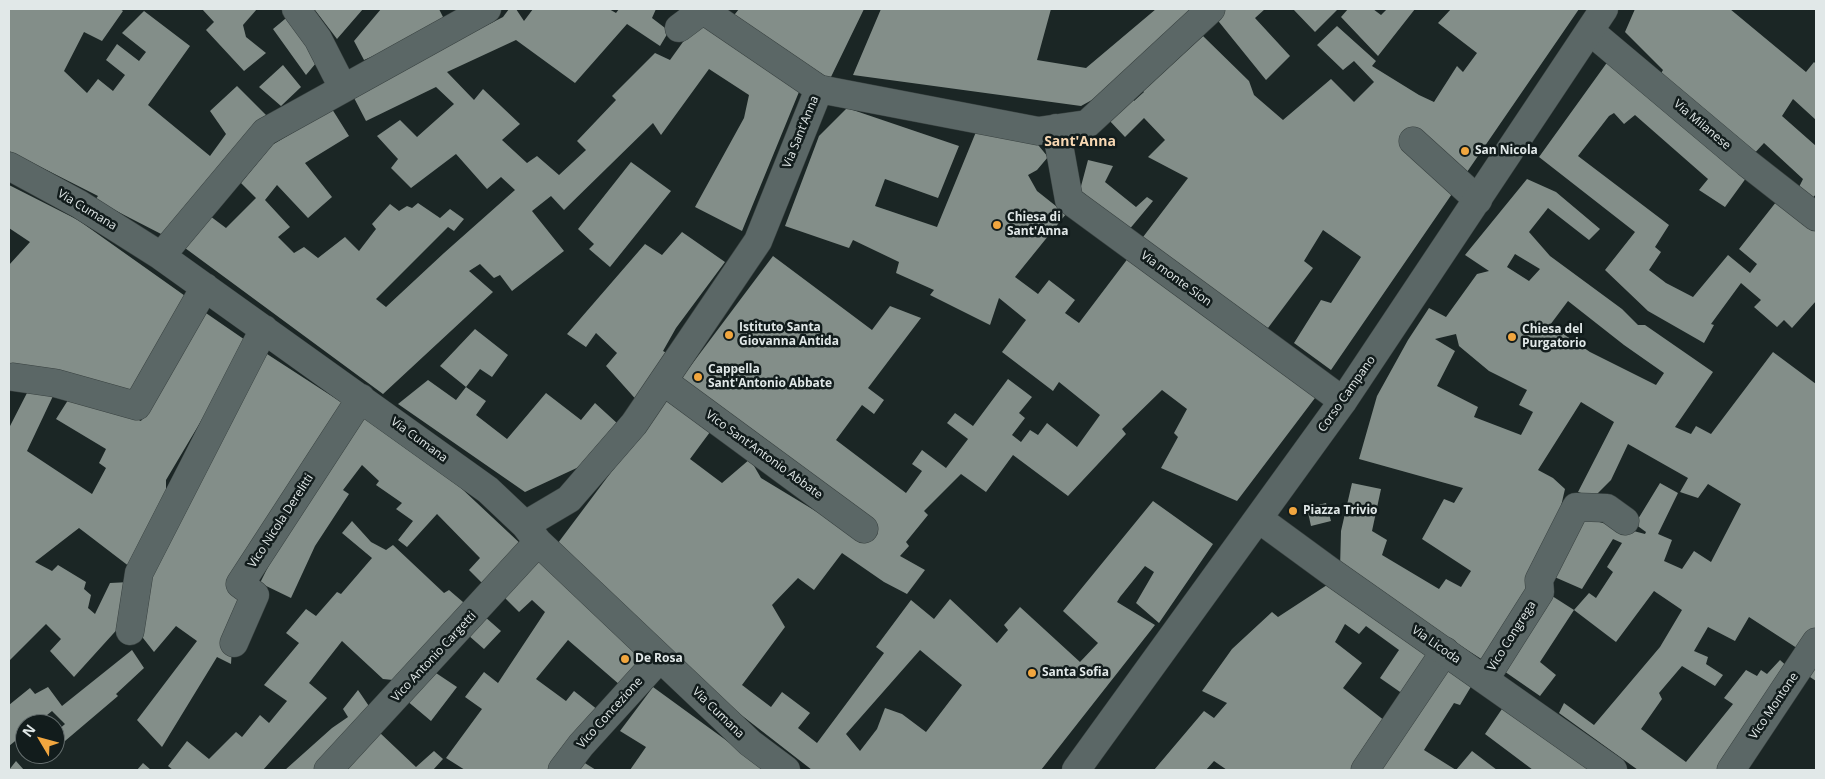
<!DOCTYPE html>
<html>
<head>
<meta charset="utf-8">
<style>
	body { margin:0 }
	#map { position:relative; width:1825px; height:779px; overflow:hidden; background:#1b2625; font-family:"Open Sans",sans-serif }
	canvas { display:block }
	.frame { position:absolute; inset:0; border:10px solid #e1e8e8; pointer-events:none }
	.north { position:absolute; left:15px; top:714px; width:50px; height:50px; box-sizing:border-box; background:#121c1c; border:1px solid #656e6e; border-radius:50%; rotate:307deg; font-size:14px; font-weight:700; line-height:20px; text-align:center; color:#e1e8e8 }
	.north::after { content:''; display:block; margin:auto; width:18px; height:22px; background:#f1a63f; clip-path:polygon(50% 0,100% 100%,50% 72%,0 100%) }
</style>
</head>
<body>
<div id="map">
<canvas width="1825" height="779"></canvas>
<div class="frame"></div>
<div class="north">N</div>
</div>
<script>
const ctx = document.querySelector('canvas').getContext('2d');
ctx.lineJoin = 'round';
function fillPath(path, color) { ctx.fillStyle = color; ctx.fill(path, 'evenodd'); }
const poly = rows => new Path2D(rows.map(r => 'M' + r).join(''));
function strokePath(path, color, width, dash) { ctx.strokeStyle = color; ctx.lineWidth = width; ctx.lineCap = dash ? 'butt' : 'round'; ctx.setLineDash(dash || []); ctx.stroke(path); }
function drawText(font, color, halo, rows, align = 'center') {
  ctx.font = font + ' "Open Sans",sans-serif'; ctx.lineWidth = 5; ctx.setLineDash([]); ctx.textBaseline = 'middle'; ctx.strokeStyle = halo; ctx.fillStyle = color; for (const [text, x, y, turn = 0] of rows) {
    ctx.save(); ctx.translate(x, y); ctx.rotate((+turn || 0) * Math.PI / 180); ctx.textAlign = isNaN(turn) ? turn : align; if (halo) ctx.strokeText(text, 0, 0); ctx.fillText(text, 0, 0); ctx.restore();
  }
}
fillPath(poly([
	[9,9,120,9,123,11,102,41,84,32,64,71,87,93,98,79,113,91,125,75,106,60,117,44,139,61,146,52,122,33,144,11,190,46,148,105,210,156,226,134,210,111,237,86,269,118,165,236,95,200,98,196,9,151],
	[202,9,257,9,243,25,246,37,266,53,244,71,206,30,214,22],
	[317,9,363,9,337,39,315,10],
	[381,9,439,9,447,25,364,60,354,41],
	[509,9,516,9,524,21,533,9,609,9,616,13,619,9,656,9,652,18,669,31,660,46,627,24,575,83,516,40,447,72,474,100,483,89,520,124,502,140,527,163,537,156,559,175,586,150,577,141,616,100,612,96,655,53,670,60,693,28,701,23,801,87,742,231,695,207,744,118,749,95,709,69,661,135,653,123,564,210,551,196,532,211,564,251,512,291,500,275,494,278,480,264,469,271,493,292,383,394,185,248,210,216,226,228,256,198,241,183,272,145,332,109,349,136,305,163,332,197,308,218,277,185,265,200,290,227,278,237,294,253,304,247,318,258,345,237,359,251,376,229,372,224,390,204,399,211,407,206,412,208,418,203,440,218,450,209,464,219,454,231,448,227,376,299,386,307,444,253,515,190,501,177,487,189,456,154,411,188,391,168,398,159,377,136,400,120,417,137,454,104,436,87,366,121,352,94,503,17],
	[739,9,864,9,830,79,731,19],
	[881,9,1051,9,1037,60,1086,68,1156,9,1198,9,1101,95,1081,106,853,75],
	[1224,9,1265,9,1255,18,1290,56,1266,80,1215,17],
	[1293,9,1338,9,1315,32],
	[1348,9,1373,9,1381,15,1387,9,1415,9,1378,56,1341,17],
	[1451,9,1579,9,1331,370,1294,343,1321,300,1331,303,1361,257,1323,230,1304,261,1313,268,1268,328,1197,285,1140,241,1188,178,1148,157,1165,140,1144,118,1125,137,1108,119,1132,95,1134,101,1144,92,1143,91,1203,36,1249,81,1254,95,1283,120,1331,79,1354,102,1374,82,1354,61,1343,70,1317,45,1337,26,1376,61,1372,66,1419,95,1434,102,1457,66,1463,72,1477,53,1438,23],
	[1635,9,1730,9,1806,72,1814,62,1816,64,1816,120,1793,99,1782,116,1816,146,1816,194,1810,201,1797,191,1803,179,1764,143,1751,157,1660,75,1663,70,1625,32],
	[291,14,321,57,306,75,273,29],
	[1611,57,1749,174,1725,207,1699,190,1708,179,1635,115,1624,124,1614,113,1609,116,1578,156,1669,225,1655,247,1661,252,1649,270,1666,283,1693,297,1728,255,1750,273,1757,264,1739,249,1780,197,1816,228,1816,301,1792,328,1784,320,1777,327,1754,307,1761,300,1741,283,1711,324,1714,325,1704,343,1648,311,1605,270,1635,232,1539,157],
	[283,65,301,87,281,106,259,87],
	[847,108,959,146,938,198,885,179,875,206,937,227,978,127,1034,140,1048,157,1037,170,1028,175,1037,191,1066,214,1015,277,1038,294,1049,280,1075,300,1065,313,1079,323,1132,253,1318,394,1237,501,1161,468,1178,437,1174,433,1187,409,1162,390,1122,429,1126,434,1068,496,1013,455,986,492,961,474,924,511,928,515,906,542,909,546,900,556,925,570,907,594,884,582,842,553,814,590,798,578,772,605,785,627,742,685,771,707,782,692,810,713,798,728,817,743,884,653,876,647,911,600,934,619,950,599,997,643,1008,630,1004,625,1020,607,1080,662,1098,643,1063,611,1153,501,1213,544,1159,623,1136,603,1154,572,1145,566,1120,597,1117,602,1155,625,1041,770,845,770,843,769,842,770,812,770,718,697,558,543,669,395,713,428,690,459,722,483,750,459,761,478,865,541,680,380,773,256,872,330,890,306,921,318,868,388,884,400,874,414,862,405,836,440,906,493,922,471,912,464,922,450,946,468,968,439,947,423,955,413,973,426,1008,379,1032,397,1019,413,1025,418,1012,435,1021,442,1030,430,1038,435,1047,423,1077,447,1100,415,1059,382,1053,391,1002,352,1026,320,999,298,990,325,930,295,934,290,896,273,899,262,853,240,849,248,785,226,819,136],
	[920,650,962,685,926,732,902,714,885,708,877,729,860,751,846,734],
	[1088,160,1113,166,1105,182,1136,207,1147,197,1153,201,1128,231,1080,190],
	[631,162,671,191,610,267,589,249,594,244,578,229],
	[1527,179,1556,192,1600,229,1589,240,1548,208,1529,232,1550,256,1622,309,1638,325,1645,325,1713,372,1675,427,1691,434,1696,426,1711,434,1773,352,1816,384,1816,633,1803,652,1749,617,1735,641,1708,627,1694,651,1708,657,1706,664,1723,675,1715,686,1682,666,1659,693,1662,699,1641,729,1686,762,1733,704,1724,698,1746,670,1757,676,1761,670,1767,674,1780,660,1791,670,1724,770,1638,770,1559,713,1564,703,1594,725,1660,647,1682,610,1654,591,1616,642,1574,610,1540,662,1556,675,1540,696,1501,669,1549,594,1574,610,1589,593,1596,598,1613,572,1607,567,1622,543,1613,539,1582,589,1550,575,1584,518,1645,534,1646,532,1635,524,1660,483,1678,493,1658,534,1672,540,1664,561,1682,569,1694,551,1711,562,1741,504,1708,484,1698,498,1680,492,1688,478,1628,444,1611,480,1594,497,1578,492,1614,422,1581,402,1538,470,1553,478,1565,489,1555,532,1526,602,1504,623,1486,662,1340,569,1341,531,1352,483,1381,489,1372,531,1387,540,1382,555,1439,589,1446,579,1461,587,1471,571,1422,539,1444,499,1454,503,1463,488,1359,459,1377,396,1408,340,1429,308,1446,317,1477,274,1489,271,1465,255],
	[1515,254,1540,269,1529,281,1507,267],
	[1568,301,1624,345,1664,373,1656,385,1590,352,1550,325],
	[1456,334,1459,346,1489,371,1527,390,1519,405,1533,412,1521,435,1474,417,1478,407,1437,386,1455,351,1435,339],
	[9,185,78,220,188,298,132,396,9,370,9,265,30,242,9,228],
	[682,232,725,262,676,328,663,351,672,356,640,404,606,366,617,353,596,333,586,347,567,334,645,244,662,255],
	[203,311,248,342,166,480,166,499,130,567,79,528,35,562,52,571,58,565,86,582,84,589,91,595,88,608,95,614,110,583,130,582,122,624,74,677,50,651,61,639,46,624,9,661,9,428,28,391,53,396,27,451,92,494,106,468,99,463,106,449,56,419,70,397,114,409,141,421],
	[475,329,508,355,492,377,480,369,466,387,440,366],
	[267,354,344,404,233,631,231,664,217,657,162,747,137,720,197,641,176,626,154,652,143,638,147,570],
	[428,380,456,400,466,387,486,401,476,415,507,439,546,393,581,420,595,403,618,424,581,466,525,492,398,404],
	[365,412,461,488,524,547,486,587,469,570,480,558,437,514,407,547,398,540,413,521,396,509,402,503,376,485,379,481,362,465,343,490,349,494,315,546,291,598,260,583,286,531],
	[1326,503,1331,521,1311,526,1307,508],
	[352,521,371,542,386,550,393,545,444,593,449,590,470,608,403,681,383,679,342,641,309,683,327,698,263,770,173,770,168,766,187,741,209,759,236,732,242,737,260,715,269,723,287,701,264,685,299,643,286,633,306,609,316,616,337,592,341,594,372,558,342,533],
	[541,559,644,661,620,685,568,640,536,679,566,701,574,691,598,710,553,770,465,770,446,758,482,709,465,697,484,672,498,683,545,612,532,600,519,612,503,596],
	[1327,585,1428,655,1403,694,1380,678,1399,650,1366,626,1359,634,1345,624,1335,642,1362,663,1343,688,1385,721,1352,770,1227,770,1214,761,1206,770,1154,770,1204,711,1214,718,1227,703,1202,691,1232,649,1272,612,1278,617],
	[484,616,501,631,484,649,468,635],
	[132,650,144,668,116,694,118,696,65,741,57,731,65,724,52,711,36,724,25,724,25,733,9,746,9,705,30,688,35,694,48,687,62,706],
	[1445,659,1475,680,1460,705,1454,703,1424,750,1456,770,1373,770],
	[1816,661,1816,681,1807,675],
	[433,671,457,687,431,721,406,700],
	[653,687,767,770,630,770,646,747,620,731],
	[358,690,373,712,317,770,285,770,332,728,348,717,343,709],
	[1506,703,1592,770,1533,770,1485,734],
	[379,732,416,767,434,751,443,759,433,770,343,770],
	[1472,751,1497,770,1456,770],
	[580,760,596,770,572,770],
	[16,761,24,770,9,770],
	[143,763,151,770,137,770]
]), '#838e89');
const minor = poly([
	[296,9,318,39,343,88],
	[679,28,703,10,819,89,1038,131,1087,124,1211,9],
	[1590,31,1747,163,1816,217],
	[1056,128,1069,200,1343,401],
	[1413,141,1478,200],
	[9,166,79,204,161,256,488,490,525,525,538,542,750,743,786,770],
	[161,256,265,132,487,9],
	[13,377,55,383,137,406,205,287],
	[663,381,864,529],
	[525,525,569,499,634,424,758,241,819,89],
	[130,631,139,573,264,329],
	[234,643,255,595,240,584,361,398],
	[1485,679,1540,592,1539,580,1576,507,1607,508,1625,521],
	[328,770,538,542],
	[562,770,581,745,660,658],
	[1365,770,1445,651],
	[1731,770,1816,642]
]);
const secondary = poly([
	[1259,519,1330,571,1613,770],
	[1076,770,1343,401,1604,9]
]);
strokePath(minor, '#3a4342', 29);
strokePath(secondary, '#3a4342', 29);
strokePath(minor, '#5b6766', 28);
strokePath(secondary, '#5b6766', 28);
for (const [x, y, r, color] of [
	[1465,151,5,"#f1a63f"],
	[997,225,5,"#f1a63f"],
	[729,335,5,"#f1a63f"],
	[1512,337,5,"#f1a63f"],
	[698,377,5,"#f1a63f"],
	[1293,511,5,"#f1a63f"],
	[625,659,5,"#f1a63f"],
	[1032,673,5,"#f1a63f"]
]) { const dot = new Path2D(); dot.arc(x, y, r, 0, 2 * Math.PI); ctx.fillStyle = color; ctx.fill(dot); strokePath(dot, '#121c1c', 2); }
drawText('12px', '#e1e8e8', '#121c1c', [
	["Via Milanese",1702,125,40],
	["Via Sant'Anna",801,132,-68],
	["Via Cumana",87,210,31],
	["Via monte Sion",1176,279,36],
	["Corso Campano",1347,394,-55],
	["Via Cumana",419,440,36],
	["Vico Sant'Antonio Abbate",764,455,36],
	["Vico Nicola Derelitti",281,521,-57],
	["Vico Congrega",1512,636,-58],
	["Via Licoda",1436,645,35],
	["Vico Antonio Cargetti",434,657,-47],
	["Vico Montone",1774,706,-56],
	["Vico Concezione",610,713,-48],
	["Via Cumana",718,713,44]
]);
drawText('bold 12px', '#e1e8e8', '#121c1c', [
	["San Nicola",1475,151],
	["Chiesa di",1007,218],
	["Sant'Anna",1007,232],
	["Istituto Santa",739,328],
	["Giovanna Antida",739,342],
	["Chiesa del",1522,330],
	["Purgatorio",1522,344],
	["Cappella",708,370],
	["Sant'Antonio Abbate",708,384],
	["Piazza Trivio",1303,511],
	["De Rosa",635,659],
	["Santa Sofia",1042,673]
], 'left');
drawText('bold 14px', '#f8d8b3', '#121c1c', [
	["Sant'Anna",1080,142]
]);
</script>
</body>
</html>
